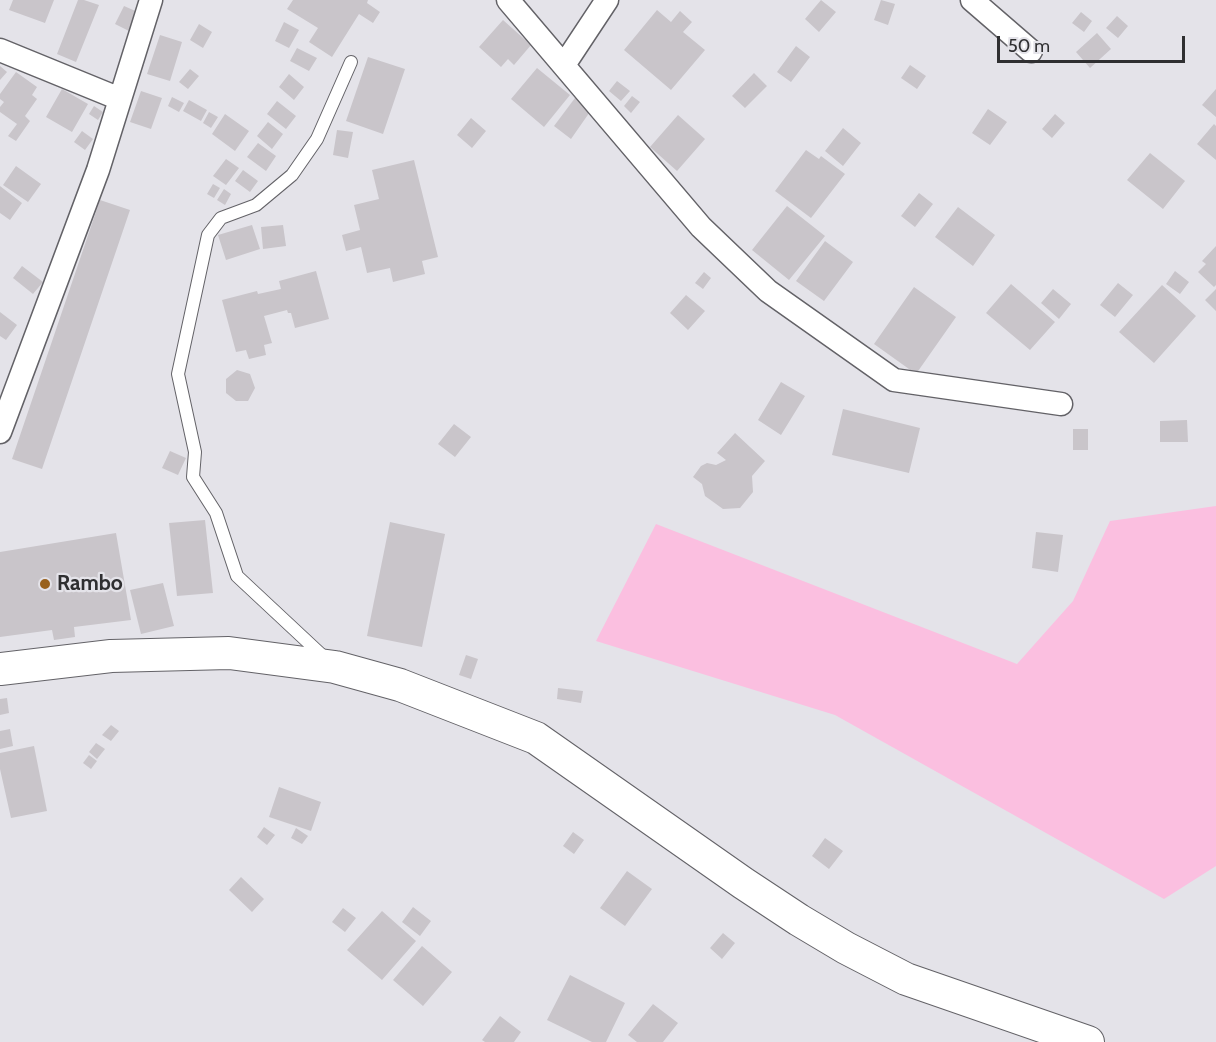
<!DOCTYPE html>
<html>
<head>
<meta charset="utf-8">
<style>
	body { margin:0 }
	#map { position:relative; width:1216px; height:1042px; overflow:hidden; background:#e4e3e9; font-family:Cabin,sans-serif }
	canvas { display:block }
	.scale { position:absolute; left:997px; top:36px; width:188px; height:27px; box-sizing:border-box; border:3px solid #2f2f31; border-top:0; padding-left:8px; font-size:18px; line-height:21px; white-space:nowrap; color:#2f2f31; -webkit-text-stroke:4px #e4e3e9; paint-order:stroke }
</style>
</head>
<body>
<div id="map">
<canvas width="1216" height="1042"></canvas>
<div class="scale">50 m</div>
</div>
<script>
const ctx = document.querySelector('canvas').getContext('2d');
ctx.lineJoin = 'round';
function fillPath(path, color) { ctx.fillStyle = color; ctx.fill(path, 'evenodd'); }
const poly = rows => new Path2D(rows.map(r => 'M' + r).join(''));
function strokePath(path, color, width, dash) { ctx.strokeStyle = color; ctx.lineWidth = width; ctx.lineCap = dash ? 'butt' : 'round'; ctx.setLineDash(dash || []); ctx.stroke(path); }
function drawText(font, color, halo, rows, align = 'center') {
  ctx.font = font + ' Cabin,sans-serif'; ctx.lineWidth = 4.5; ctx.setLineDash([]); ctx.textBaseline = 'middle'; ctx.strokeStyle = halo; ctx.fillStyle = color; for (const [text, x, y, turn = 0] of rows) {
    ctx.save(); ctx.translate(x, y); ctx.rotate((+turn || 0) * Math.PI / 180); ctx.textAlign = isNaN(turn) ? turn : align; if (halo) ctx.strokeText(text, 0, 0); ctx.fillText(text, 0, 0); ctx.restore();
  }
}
fillPath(poly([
	[1216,506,1216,866,1164,899,835,715,596,641,656,524,1017,664,1073,601,1110,521]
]), '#fbbfe0');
fillPath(poly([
	[13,0,54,0,45,23,9,10],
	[78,0,84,0,99,5,76,62,57,54],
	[293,0,368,0,367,3,380,12,373,23,359,14,332,57,309,42,318,28,287,9],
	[821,0,836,12,819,32,805,19],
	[881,0,895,4,888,25,874,20],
	[124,6,140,13,131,32,115,24],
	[657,10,671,22,680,11,692,22,683,32,705,50,671,90,624,50],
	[1081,12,1092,21,1084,32,1072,23],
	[1117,16,1128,26,1118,38,1106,28],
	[503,20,531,45,514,65,508,59,501,67,479,47],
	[284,22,299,30,289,48,275,41],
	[199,24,212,32,203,48,190,40],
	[1097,33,1111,49,1090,68,1076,52],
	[160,35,182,42,170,81,147,74],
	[796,46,810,57,791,82,777,72],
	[297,48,317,58,309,71,290,61],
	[368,57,405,69,383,134,346,121],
	[910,65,926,76,917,89,901,78],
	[0,66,7,72,0,80],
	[537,68,570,95,544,127,511,99],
	[190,69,199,76,188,89,179,82],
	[16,72,37,87,32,95,37,99,25,116,30,121,16,141,8,136,17,124,0,112,0,107,4,102,0,99,0,94],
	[754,73,767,86,745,108,732,96],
	[289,74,304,87,294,100,279,87],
	[617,81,630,91,621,101,609,91],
	[62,89,88,104,72,132,46,117],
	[1216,89,1216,117,1202,105],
	[141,91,162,98,151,129,130,122],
	[578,94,594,106,571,139,554,126],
	[632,96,640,102,631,113,624,106],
	[172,97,184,103,179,112,168,106],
	[189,100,207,110,201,121,183,111],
	[277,101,296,116,286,129,267,114],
	[94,106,103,112,98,120,89,114],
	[988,109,1007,122,990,145,972,133],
	[209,112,218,117,211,128,203,123],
	[225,114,249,131,235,151,212,134],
	[1055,114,1065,123,1052,138,1042,129],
	[678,115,705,139,677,171,650,147],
	[471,118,486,131,472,148,457,135],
	[268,122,283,134,272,149,257,136],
	[1214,124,1216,126,1216,160,1197,144],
	[843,128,861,143,843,166,825,151],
	[337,130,353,132,348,158,333,155],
	[82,131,93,139,85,150,74,142],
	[258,143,276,156,266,171,247,157],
	[806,150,819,159,821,156,845,174,811,218,775,191],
	[1150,153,1185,181,1163,209,1127,180],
	[226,159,239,168,226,185,213,176],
	[414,160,438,257,422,261,425,274,393,282,390,268,367,273,361,247,346,251,342,235,360,230,354,205,379,199,372,170],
	[16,166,41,184,28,202,3,185],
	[243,170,258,181,250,192,235,181],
	[213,184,220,188,214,198,207,194],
	[0,186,22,203,10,220,0,213],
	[224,189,231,194,225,205,217,200],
	[919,193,933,204,915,227,901,216],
	[100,200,130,210,42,469,12,459],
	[787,206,825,236,789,280,752,250],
	[958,207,995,235,973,266,935,237],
	[252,225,260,249,226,260,218,235],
	[283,225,286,246,263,249,261,227],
	[825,241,853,262,824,301,796,281],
	[1216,246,1216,285,1214,287,1198,272,1206,264,1202,261],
	[22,266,43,282,33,294,13,278],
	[316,271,329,319,295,328,291,313,288,313,287,310,264,316,272,343,264,345,266,355,249,359,246,350,236,352,222,300,257,291,258,294,281,289,279,281],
	[1175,271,1189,282,1180,294,1166,284],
	[704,272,711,278,703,289,695,283],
	[1118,283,1133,295,1115,317,1100,305],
	[1011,284,1055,322,1030,350,986,313],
	[1162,285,1196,316,1154,363,1119,332],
	[914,287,956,317,916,374,874,344],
	[1053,289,1071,304,1059,319,1041,303],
	[1216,289,1216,311,1205,300],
	[686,295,705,311,688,330,670,313],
	[0,312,17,325,6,340,0,336],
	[237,370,250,374,255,388,248,401,236,401,226,393,226,379],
	[781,382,805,396,781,435,758,420],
	[843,409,920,428,909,473,832,455],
	[1187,420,1188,442,1160,442,1160,421],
	[454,424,471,437,455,457,438,444],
	[1073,429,1088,429,1088,450,1073,450],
	[735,433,765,461,752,476,753,492,740,508,723,509,705,496,702,484,693,477,701,466,707,463,716,465,726,460,717,453],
	[170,451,186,458,178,475,162,468],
	[205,520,213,593,177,596,169,523],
	[390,522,445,534,422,647,367,636],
	[1036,532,1063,535,1058,572,1032,568],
	[116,533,131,620,74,627,75,637,54,640,52,630,0,637,0,552],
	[163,583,174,626,141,634,130,590],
	[466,655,478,659,471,679,459,675],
	[558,688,583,691,581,703,557,699],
	[7,698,9,713,0,715,0,699],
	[111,725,119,731,111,741,102,735],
	[10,729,13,746,0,749,0,731],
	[96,743,105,749,97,759,89,752],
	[34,746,47,811,11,818,0,769,0,753],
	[89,755,97,761,91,769,83,763],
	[279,787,321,802,311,831,269,817],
	[264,827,275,835,267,845,257,837],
	[296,828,308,836,302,844,291,838],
	[573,832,584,840,574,854,563,846],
	[825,838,843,851,829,869,812,856],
	[627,871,652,889,625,926,600,908],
	[241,877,264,899,252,912,229,890],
	[413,907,431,921,420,936,402,922],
	[343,908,356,918,345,932,332,922],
	[382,911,416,941,382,980,347,950],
	[723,933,735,943,722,959,710,948],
	[422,946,452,972,423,1006,393,980],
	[570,975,625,1003,606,1042,592,1042,547,1020],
	[653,1004,678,1023,663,1042,637,1042,628,1035],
	[500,1016,521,1032,514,1042,485,1042,482,1040]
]), '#c9c5ca');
const lane = poly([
	[327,660,237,576,216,513,193,477,195,452,178,374,208,235,221,218,256,205,292,175,317,139,351,62]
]);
const street = poly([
	[508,0,701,227,768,291,894,380,1061,404],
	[972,0,1031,51],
	[0,50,120,99],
	[564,65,607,0],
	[0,432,98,170,151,0]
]);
const secondary = poly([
	[0,669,111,656,229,653,335,667,400,685,536,738,743,883,799,920,846,948,906,979,1088,1042]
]);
strokePath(lane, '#636267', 14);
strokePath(street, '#636267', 25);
strokePath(secondary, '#636267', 34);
strokePath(lane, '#fff', 12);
strokePath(street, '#fff', 22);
strokePath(secondary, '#fff', 32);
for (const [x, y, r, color] of [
	[45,584,6,"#99611d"]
]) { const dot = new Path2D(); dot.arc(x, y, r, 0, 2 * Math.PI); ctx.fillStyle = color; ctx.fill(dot); strokePath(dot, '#e4e3e9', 2); }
drawText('bold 21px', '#2f2f31', '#e4e3e9', [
	["Rambo",57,584]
], 'left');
</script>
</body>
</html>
